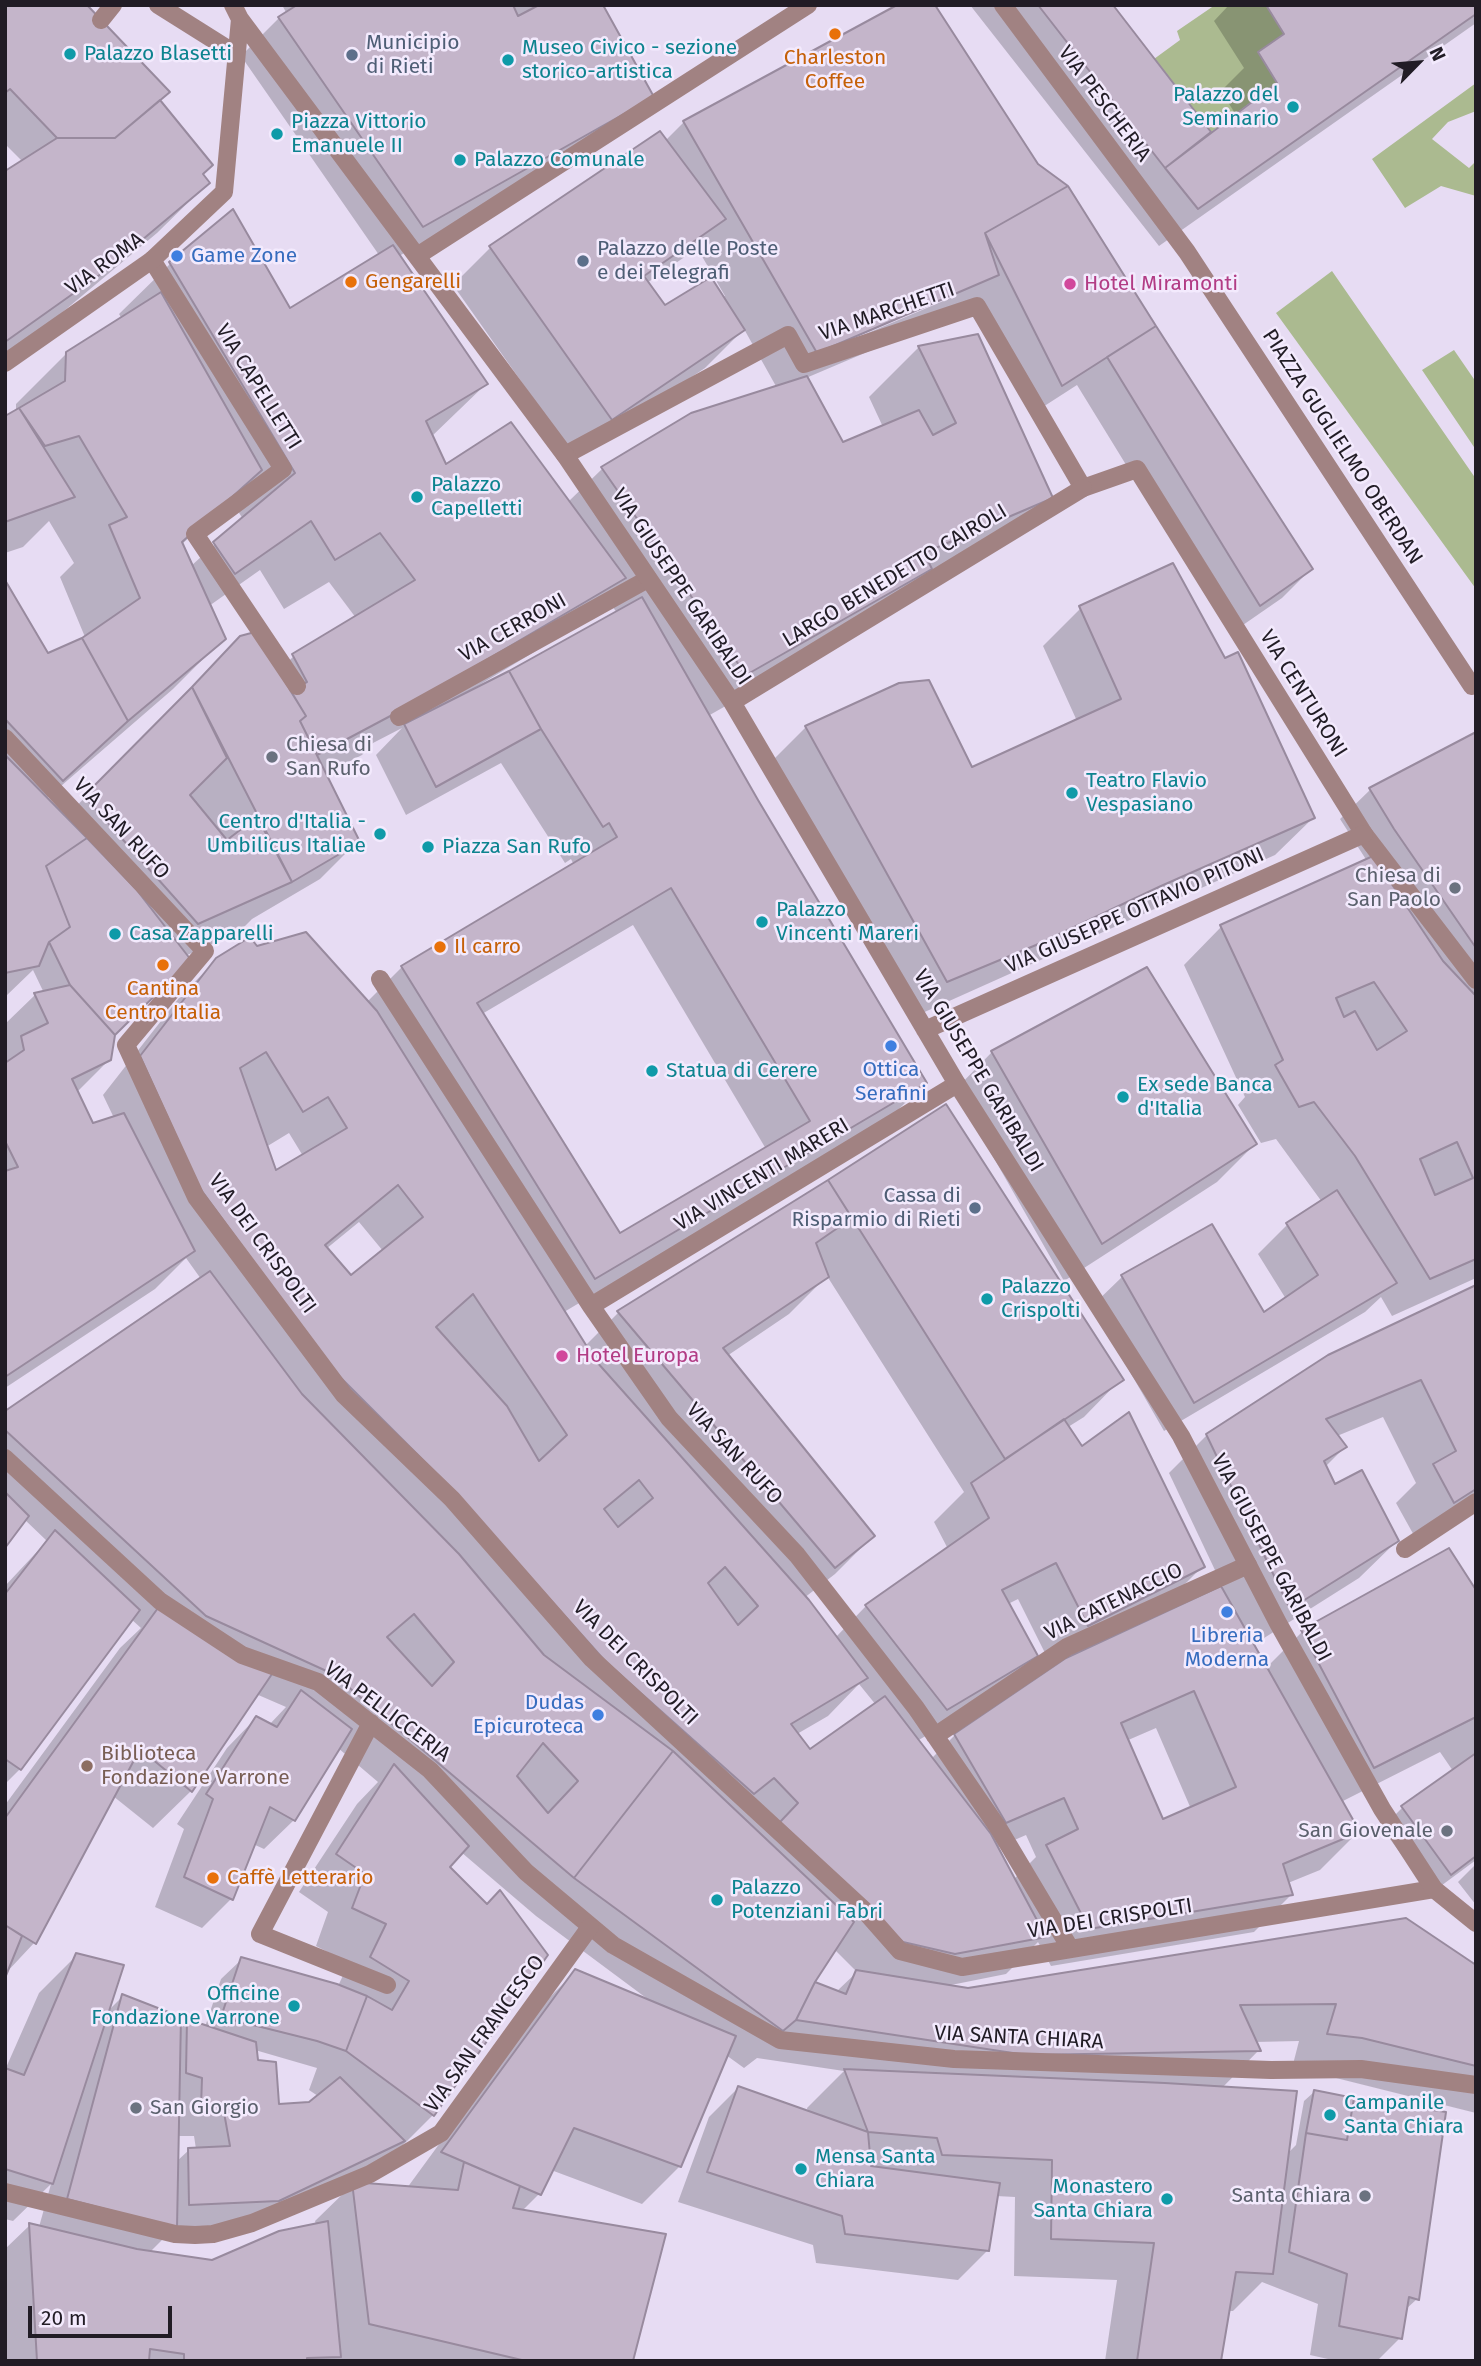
<!DOCTYPE html>
<html>
<head>
<meta charset="utf-8">
<style>
	body { margin:0 }
	#map { position:relative; width:1481px; height:2366px; overflow:hidden; background:#e7dcf3; font-family:"Fira Sans",sans-serif }
	canvas { display:block }
	.frame { position:absolute; inset:0; border:7px solid #211c25; pointer-events:none }
	.north { position:absolute; left:1383px; top:28px; width:70px; height:70px; -webkit-text-stroke:5px #f3eafd; paint-order:stroke; rotate:65deg; font-size:19px; font-weight:700; line-height:28px; text-align:center; color:#211c25 }
	.north::after { content:''; display:block; margin:auto; width:24px; height:32px; background:#211c25; clip-path:polygon(50% 0,100% 100%,50% 72%,0 100%) }
	.scale { position:absolute; left:28px; top:2306px; width:144px; height:32px; box-sizing:border-box; border:4px solid #211c25; border-top:0; padding-left:9px; font-size:21px; line-height:24px; white-space:nowrap; color:#211c25; -webkit-text-stroke:5px #f3eafd; paint-order:stroke }
</style>
</head>
<body>
<div id="map">
<canvas width="1481" height="2366"></canvas>
<div class="frame"></div>
<div class="north">N</div>
<div class="scale">20 m</div>
</div>
<script>
const ctx = document.querySelector('canvas').getContext('2d');
ctx.lineJoin = 'round';
function fillPath(path, color) { ctx.fillStyle = color; ctx.fill(path, 'evenodd'); }
const poly = rows => new Path2D(rows.map(r => 'M' + r).join(''));
function strokePath(path, color, width, dash) { ctx.strokeStyle = color; ctx.lineWidth = width; ctx.lineCap = dash ? 'butt' : 'round'; ctx.setLineDash(dash || []); ctx.stroke(path); }
function drawText(font, color, halo, rows, align = 'center') {
  ctx.font = font + ' "Fira Sans",sans-serif'; ctx.lineWidth = 5; ctx.setLineDash([]); ctx.textBaseline = 'middle'; ctx.strokeStyle = halo; ctx.fillStyle = color; for (const [text, x, y, turn = 0] of rows) {
    ctx.save(); ctx.translate(x, y); ctx.rotate((+turn || 0) * Math.PI / 180); ctx.textAlign = isNaN(turn) ? turn : align; if (halo) ctx.strokeText(text, 0, 0); ctx.fillText(text, 0, 0); ctx.restore();
  }
}
fillPath(poly([
	[1215,5,1266,5,1284,34,1258,52,1277,83,1211,132,1154,59,1180,40,1177,31],
	[1476,83,1476,111,1448,122,1432,139,1469,168,1476,161,1476,196,1441,186,1405,208,1372,159],
	[1332,271,1476,479,1476,589,1276,313],
	[1454,350,1476,382,1476,450,1422,370]
]), '#abba90');
fillPath(poly([
	[5,5,159,101,208,183,157,233,52,321,5,355,5,173,23,162,5,144],
	[282,5,605,5,602,8,614,135,399,256,486,384,431,437,446,467,568,502,602,469,777,388,744,329,705,368,574,456,453,285,490,248,665,141,684,122,1037,165,1311,569,1282,598,1230,634,1077,385,1032,414,974,298,959,313,806,378,842,444,883,427,869,397,919,347,1051,498,879,619,708,716,925,1083,887,1121,564,1312,585,1346,618,1313,945,1107,1121,1379,1084,1417,1068,1427,1082,1449,1203,1566,1165,1604,1050,1663,1018,1599,1008,1604,1036,1656,998,1694,917,1741,931,1759,955,1735,1067,1659,1223,1587,1169,1473,1207,1435,1476,1287,1476,1502,1416,1539,1396,1503,1416,1483,1383,1417,1337,1436,1345,1447,1325,1467,1334,1486,1397,1541,1359,1578,1253,1645,1266,1668,1302,1632,1476,1593,1476,1860,1430,1894,1382,1828,1402,1808,1453,1771,1440,1752,1341,1802,1358,1832,1320,1870,1288,1883,1291,1895,1254,1932,1051,1966,1038,1942,1006,1974,946,1986,968,1990,1476,1967,1476,2113,1324,2075,1291,2072,1299,2041,1255,2042,1259,2050,1222,2088,1287,2154,1296,2145,1304,2101,1314,2092,1417,2299,1405,2310,1400,2338,1377,2361,1337,2361,1310,2355,1318,2304,1262,2282,1233,2311,1228,2311,1219,2361,1105,2361,1117,2280,1014,2276,1015,2197,996,2196,988,2250,958,2280,816,2263,813,2245,678,2202,709,2117,738,2088,808,2113,807,2108,844,2071,757,2058,744,2068,726,2055,680,2166,642,2204,551,2170,539,2194,522,2211,632,2361,5,2361,5,2249,30,2225,39,2227,51,2184,13,2221,5,2219,5,2070,39,1993,77,1955,107,2012,123,1996,179,2030,188,2021,205,2027,221,1979,242,1959,338,1986,349,1963,316,1946,328,1912,299,1892,357,1804,378,1782,338,1748,294,1820,264,1849,253,1844,231,1899,202,1928,155,1907,184,1829,177,1824,227,1748,256,1718,269,1725,286,1707,256,1694,191,1791,153,1828,113,1796,34,1943,5,1974,5,1805,120,1648,141,1628,131,1619,20,1769,5,1784,5,1586,47,1541,24,1519,5,1545,5,1413,201,1279,186,1258,155,1289,5,1388,5,1024,35,995,44,993,33,970,5,997,5,584,47,656,85,637,60,577,74,563,49,521,23,547,5,553,5,419,16,413,16,404,67,353,122,319,119,314,170,264,233,212,289,310,379,255,241,56,279,18,287,14],
	[696,246,725,296,664,308,647,283,686,256],
	[955,292,955,296,809,358,808,355],
	[230,499,243,519,191,566,181,545],
	[260,570,284,609,329,582,356,618,294,656,277,672,202,676,65,818,46,799,173,689,224,638,209,606],
	[606,597,617,613,472,692,471,690,574,628],
	[402,728,376,755,406,815,501,763,565,863,571,859,574,865,402,967,367,1002,256,948,217,959,179,998,103,1095,114,1118,92,1125,77,1092,110,1059,113,1035,185,956,239,932,252,919,320,879,358,841,325,774,362,755,373,743],
	[633,925,766,1149,620,1235,482,1014],
	[289,1133,303,1156,275,1172,266,1147],
	[359,1222,383,1251,351,1277,326,1249],
	[827,1276,964,1492,934,1522,948,1549,866,1606,835,1638,804,1598,835,1574,873,1536,727,1356,789,1314],
	[859,1684,876,1705,810,1752,797,1734,828,1716],
	[1156,1728,1191,1809,1162,1822,1126,1741],
	[1026,1835,1036,1857,1013,1880,996,1848],
	[461,1852,536,1916,653,2003,576,1971,538,2009,407,2188,353,2184,315,2221,316,2225,212,2261,150,2252,168,2234,248,2230,373,2170,393,2151,395,2153,433,2115,448,1867],
	[834,1949,857,1972,836,1992,812,1983],
	[255,2050,317,2068,309,2090,318,2096,309,2103,277,2106,257,2061],
	[177,2136,194,2136,196,2149,189,2150,176,2162],
	[970,5,1111,5,1211,134,1236,115,1221,91,1244,68,1214,21,1229,5,1476,5,1476,23,1159,246],
	[1081,608,1313,818,1275,855,909,1019,768,765,806,727,899,684,971,770,1077,721,1043,646],
	[1476,733,1476,1278,1392,1316,1381,1297,1365,1312,1164,1431,1092,1306,1122,1277,1211,1227,1263,1314,1286,1299,1258,1254,1287,1225,1322,1202,1276,1139,1261,1143,1238,1105,1245,1097,1184,965,1221,927,1367,861,1340,819,1370,790],
	[992,1052,1255,1144,1217,1182,1064,1281,955,1090],
	[1476,1864,1476,1905,1458,1882]
]), '#0003');
const building = poly([
	[5,5,87,5,170,92,115,138,57,138,10,89,5,93,5,5],
	[297,5,513,5,518,16,539,5,603,5,654,97,423,227,278,17,297,5],
	[897,5,935,5,1038,164,1068,186,985,233,999,275,817,353,683,121,897,5],
	[1038,5,1113,5,1211,132,1165,168,1038,5],
	[1266,5,1476,5,1476,14,1198,209,1165,168,1277,83,1258,52,1284,34,1266,5],
	[160,100,213,165,203,174,210,183,105,271,5,342,5,171,57,138,115,138,160,100],
	[660,131,726,219,644,276,665,305,711,277,745,330,612,420,489,246,660,131],
	[1068,186,1156,326,1062,386,985,233,1068,186],
	[233,209,290,308,393,245,488,384,426,421,446,464,511,422,626,578,396,713,317,755,300,721,306,716,290,690,307,682,292,654,415,580,380,533,335,560,311,521,235,574,213,542,295,473,169,262,233,209],
	[161,292,262,470,182,542,226,639,128,721,82,638,140,598,109,525,127,517,79,436,45,446,19,408,65,381,66,352,161,292],
	[1156,326,1313,569,1260,606,1107,357,1156,326],
	[978,334,1053,498,924,553,932,569,746,675,601,467,691,413,807,376,843,442,919,410,933,435,956,423,918,346,978,334],
	[19,408,75,497,5,522,5,416,19,408],
	[1173,563,1225,658,1238,652,1315,818,1161,886,1036,945,947,982,805,726,899,683,929,680,972,767,1121,699,1079,606,1173,563],
	[5,580,48,653,82,638,128,721,63,781,5,719,5,580],
	[642,597,758,800,927,1083,595,1279,401,966,617,837,609,823,603,827,541,729,509,671,642,597],
	[671,888,810,1121,620,1233,477,1003,671,888],
	[255,632,306,716,300,721,360,842,292,882,192,687,240,636,255,632],
	[509,671,541,729,436,787,404,724,509,671],
	[192,687,227,758,190,795,227,840,257,817,292,882,198,924,84,796,192,687],
	[1476,732,1476,948,1394,829,1369,788,1476,732],
	[5,755,87,838,46,866,70,927,49,942,39,966,5,973,5,755],
	[87,838,136,889,191,960,115,1035,70,985,49,942,70,927,46,866,87,838],
	[1373,856,1443,961,1476,996,1476,1259,1430,1279,1355,1156,1314,1102,1299,1107,1275,1065,1283,1060,1220,925,1373,856],
	[1374,982,1407,1031,1377,1050,1355,1011,1344,1017,1336,998,1374,982],
	[1457,1142,1473,1178,1435,1195,1420,1159,1457,1142],
	[306,932,377,1011,596,1361,809,1600,868,1678,791,1724,810,1749,885,1696,991,1834,1046,1937,955,1954,903,1942,780,1822,798,1803,774,1778,754,1794,606,1662,445,1482,331,1368,199,1187,140,1056,216,958,250,937,257,946,306,932],
	[266,1052,303,1112,328,1097,347,1128,276,1170,240,1068,266,1052],
	[398,1185,423,1217,351,1275,325,1245,398,1185],
	[473,1294,567,1435,539,1461,507,1406,436,1327,473,1294],
	[639,1480,653,1498,618,1527,604,1509,639,1480],
	[725,1567,758,1606,738,1625,708,1583,725,1567],
	[1147,967,1257,1144,1102,1244,991,1051,1147,967],
	[70,985,115,1035,111,1060,72,1079,93,1123,124,1113,195,1251,5,1377,5,1171,18,1167,5,1141,5,1063,24,1050,21,1036,48,1023,34,993,70,985],
	[946,1104,1124,1380,1005,1459,828,1180,946,1104],
	[828,1180,852,1218,816,1243,829,1277,723,1348,875,1536,835,1568,617,1311,828,1180],
	[1337,1190,1397,1283,1194,1403,1121,1275,1212,1224,1264,1312,1318,1275,1286,1223,1337,1190],
	[210,1271,302,1394,459,1554,544,1655,673,1751,574,1878,333,1674,206,1616,5,1430,5,1411,210,1271],
	[414,1614,454,1662,432,1686,387,1637,414,1614],
	[543,1743,578,1781,548,1813,517,1776,543,1743],
	[1476,1285,1476,1489,1454,1503,1433,1464,1456,1451,1421,1380,1326,1419,1347,1447,1324,1461,1335,1484,1362,1470,1399,1541,1290,1609,1206,1434,1328,1355,1476,1285],
	[1129,1412,1205,1567,1088,1626,1056,1563,1002,1590,1038,1656,947,1710,865,1605,989,1518,971,1483,1064,1419,1082,1446,1129,1412],
	[5,1492,29,1516,5,1548,5,1492],
	[55,1530,140,1610,21,1770,5,1759,5,1594,55,1530],
	[1449,1548,1476,1590,1476,1717,1374,1768,1301,1630,1449,1548],
	[1221,1586,1360,1832,1283,1864,1293,1895,1089,1929,1046,1845,1078,1829,1064,1798,1006,1823,954,1734,1066,1658,1221,1586],
	[1194,1691,1236,1787,1163,1819,1121,1723,1194,1691],
	[158,1608,272,1674,192,1792,140,1749,36,1944,5,1925,5,1818,158,1608],
	[301,1690,352,1729,295,1821,270,1807,233,1900,184,1877,213,1799,206,1794,256,1716,277,1727,301,1690],
	[673,1751,854,1922,815,1982,796,2020,783,2031,574,1878,673,1751],
	[1476,1753,1476,1856,1451,1875,1401,1806,1476,1753],
	[394,1764,469,1846,450,1867,487,1904,500,1890,548,1955,434,2116,346,2051,367,1996,392,2010,409,1981,370,1957,386,1924,352,1908,365,1874,336,1854,394,1764],
	[1406,1918,1476,1965,1476,2066,1362,2038,1327,2034,1336,2004,1240,2005,1261,2051,1026,2055,796,2020,815,1982,846,1994,856,1970,968,1988,1406,1918],
	[5,1925,22,1936,5,1978,5,1925],
	[76,1953,124,1965,53,2184,5,2169,5,2068,24,2075,76,1953],
	[241,1957,337,1984,367,1996,346,2051,317,2041,221,2017,241,1957],
	[575,1969,736,2036,681,2167,574,2128,541,2195,441,2152,575,1969],
	[122,1994,181,2017,177,2228,67,2199,122,1994],
	[187,2019,256,2042,258,2060,276,2062,279,2104,309,2102,340,2077,405,2141,279,2201,189,2205,188,2148,230,2146,223,2107,201,2107,202,2078,186,2073,187,2019],
	[844,2069,1165,2083,1297,2091,1273,2274,1236,2272,1221,2361,1137,2361,1154,2243,1051,2239,1052,2160,942,2155,937,2138,868,2132,844,2069],
	[738,2086,868,2132,871,2166,1000,2183,989,2251,845,2234,842,2216,707,2172,738,2086],
	[1314,2090,1354,2098,1347,2140,1306,2133,1314,2090],
	[1354,2098,1446,2112,1419,2300,1409,2297,1402,2339,1339,2326,1347,2274,1289,2252,1306,2133,1347,2140,1354,2098],
	[464,2162,520,2186,513,2208,666,2234,633,2361,526,2361,369,2324,352,2182,458,2190,464,2162],
	[328,2221,341,2357,307,2358,307,2361,184,2361,184,2354,150,2349,149,2361,37,2361,29,2223,137,2249,212,2260,279,2231,328,2221]
]);
fillPath(building, '#c4b5ca');
strokePath(building, '#988a9e', 2);
strokePath(poly([
	[152,260,283,469,195,534,297,686],
	[565,455,788,335,804,364,977,306,1083,488,1137,469,1364,834,1476,980],
	[399,717,648,579],
	[5,738,205,951,126,1045,196,1197,344,1395,452,1499,592,1659,863,1909,900,1951,962,1967,1434,1889],
	[380,979,591,1306,669,1418,797,1555,916,1708,999,1829,1070,1948],
	[591,1306,957,1084],
	[5,1458,160,1601,242,1655,318,1682,430,1770,526,1872,613,1945,780,2040,954,2059,1271,2070,1361,2069,1476,2085],
	[1405,1549,1476,1502],
	[371,1723,260,1934,387,1985],
	[935,1736,1067,1647,1248,1565]
]), '#a18282', 18);
strokePath(poly([
	[158,5,236,54],
	[233,5,240,19,565,455,732,702,957,1084,1181,1436,1278,1623,1382,1809,1434,1889,1476,1923],
	[1003,5,1187,252,1472,686,1476,683],
	[101,20,113,5],
	[417,256,808,5],
	[5,363,152,260,224,192,240,19],
	[732,702,1083,488],
	[925,1030,1364,834],
	[5,2192,175,2234,195,2235,213,2234,252,2223,370,2174,441,2133,590,1927]
]), '#a18282', 18);
for (const [x, y, r, color] of [
	[835,34,7,"#e8710a"],
	[70,54,7,"#0f9aa8"],
	[352,55,7,"#5c6f8a"],
	[508,60,7,"#0f9aa8"],
	[1293,107,7,"#0f9aa8"],
	[277,134,7,"#0f9aa8"],
	[460,160,7,"#0f9aa8"],
	[177,256,7,"#3f7fe0"],
	[583,261,7,"#5c6f8a"],
	[351,282,7,"#e8710a"],
	[1070,284,7,"#d1479c"],
	[417,497,7,"#0f9aa8"],
	[272,757,7,"#6b7280"],
	[1072,793,7,"#0f9aa8"],
	[380,834,7,"#0f9aa8"],
	[428,847,7,"#0f9aa8"],
	[1455,888,7,"#6b7280"],
	[762,922,7,"#0f9aa8"],
	[115,934,7,"#0f9aa8"],
	[440,947,7,"#e8710a"],
	[163,965,7,"#e8710a"],
	[891,1046,7,"#3f7fe0"],
	[652,1071,7,"#0f9aa8"],
	[1123,1097,7,"#0f9aa8"],
	[975,1208,7,"#5c6f8a"],
	[987,1299,7,"#0f9aa8"],
	[562,1356,7,"#d1479c"],
	[1227,1612,7,"#3f7fe0"],
	[598,1715,7,"#3f7fe0"],
	[87,1766,7,"#8d6e63"],
	[1447,1831,7,"#6b7280"],
	[213,1878,7,"#e8710a"],
	[717,1900,7,"#0f9aa8"],
	[294,2006,7,"#0f9aa8"],
	[136,2108,7,"#6b7280"],
	[1330,2115,7,"#0f9aa8"],
	[801,2169,7,"#0f9aa8"],
	[1365,2196,7,"#6b7280"],
	[1167,2199,7,"#0f9aa8"]
]) { const dot = new Path2D(); dot.arc(x, y, r, 0, 2 * Math.PI); ctx.fillStyle = color; ctx.fill(dot); strokePath(dot, '#f3eafd', 2.5); }
drawText('21px', '#4e5e75', '#f3eafd', [
	["Municipio",366,43],
	["di Rieti",366,67],
	["Palazzo delle Poste",597,249],
	["e dei Telegrafi",597,273],
	["Cassa di",961,1196,"right"],
	["Risparmio di Rieti",961,1220,"right"]
], 'left');
drawText('21px', '#0d838f', '#f3eafd', [
	["Museo Civico - sezione",522,48],
	["storico-artistica",522,72],
	["Palazzo Blasetti",84,54],
	["Palazzo del",1279,95,"right"],
	["Seminario",1279,119,"right"],
	["Piazza Vittorio",291,122],
	["Emanuele II",291,146],
	["Palazzo Comunale",474,160],
	["Palazzo",431,485],
	["Capelletti",431,509],
	["Teatro Flavio",1086,781],
	["Vespasiano",1086,805],
	["Centro d'Italia -",366,822,"right"],
	["Umbilicus Italiae",366,846,"right"],
	["Piazza San Rufo",442,847],
	["Palazzo",776,910],
	["Vincenti Mareri",776,934],
	["Casa Zapparelli",129,934],
	["Statua di Cerere",666,1071],
	["Ex sede Banca",1137,1085],
	["d'Italia",1137,1109],
	["Palazzo",1001,1287],
	["Crispolti",1001,1311],
	["Palazzo",731,1888],
	["Potenziani Fabri",731,1912],
	["Officine",280,1994,"right"],
	["Fondazione Varrone",280,2018,"right"],
	["Campanile",1344,2103],
	["Santa Chiara",1344,2127],
	["Mensa Santa",815,2157],
	["Chiara",815,2181],
	["Monastero",1153,2187,"right"],
	["Santa Chiara",1153,2211,"right"]
], 'left');
drawText('21px', '#c56008', '#f3eafd', [
	["Charleston",835,58,"center"],
	["Coffee",835,82,"center"],
	["Gengarelli",365,282],
	["Il carro",454,947],
	["Cantina",163,989,"center"],
	["Centro Italia",163,1013,"center"],
	["Caffè Letterario",227,1878]
], 'left');
drawText('21px', '#211c25', '#f3eafd', [
	["VIA PESCHERIA",1104,104,53],
	["VIA ROMA",105,264,-36],
	["VIA MARCHETTI",887,312,-19],
	["VIA CAPELLETTI",258,387,58],
	["PIAZZA GUGLIELMO OBERDAN",1342,447,57],
	["LARGO BENEDETTO CAIROLI",895,576,-31],
	["VIA GIUSEPPE GARIBALDI",681,587,56],
	["VIA CERRONI",513,628,-29],
	["VIA CENTURONI",1303,694,58],
	["VIA SAN RUFO",121,829,47],
	["VIA GIUSEPPE OTTAVIO PITONI",1135,911,-24],
	["VIA GIUSEPPE GARIBALDI",978,1071,59],
	["VIA VINCENTI MARERI",762,1175,-31],
	["VIA DEI CRISPOLTI",262,1244,54],
	["VIA SAN RUFO",734,1454,47],
	["VIA GIUSEPPE GARIBALDI",1271,1558,62],
	["VIA CATENACCIO",1114,1602,-26],
	["VIA DEI CRISPOLTI",635,1663,45],
	["VIA PELLICCERIA",387,1712,37],
	["VIA DEI CRISPOLTI",1110,1919,-9],
	["VIA SAN FRANCESCO",485,2034,-54],
	["VIA SANTA CHIARA",1019,2038,3]
]);
drawText('21px', '#366cbe', '#f3eafd', [
	["Game Zone",191,256,"left"],
	["Ottica",891,1070],
	["Serafini",891,1094],
	["Libreria",1227,1636],
	["Moderna",1227,1660],
	["Dudas",584,1703,"right"],
	["Epicuroteca",584,1727,"right"]
]);
drawText('21px', '#b23c85', '#f3eafd', [
	["Hotel Miramonti",1084,284],
	["Hotel Europa",576,1356]
], 'left');
drawText('21px', '#5b616d', '#f3eafd', [
	["Chiesa di",286,745,"left"],
	["San Rufo",286,769,"left"],
	["Chiesa di",1441,876],
	["San Paolo",1441,900],
	["San Giovenale",1433,1831],
	["San Giorgio",150,2108,"left"],
	["Santa Chiara",1351,2196]
], 'right');
drawText('21px', '#785e54', '#f3eafd', [
	["Biblioteca",101,1754],
	["Fondazione Varrone",101,1778]
], 'left');
</script>
</body>
</html>
